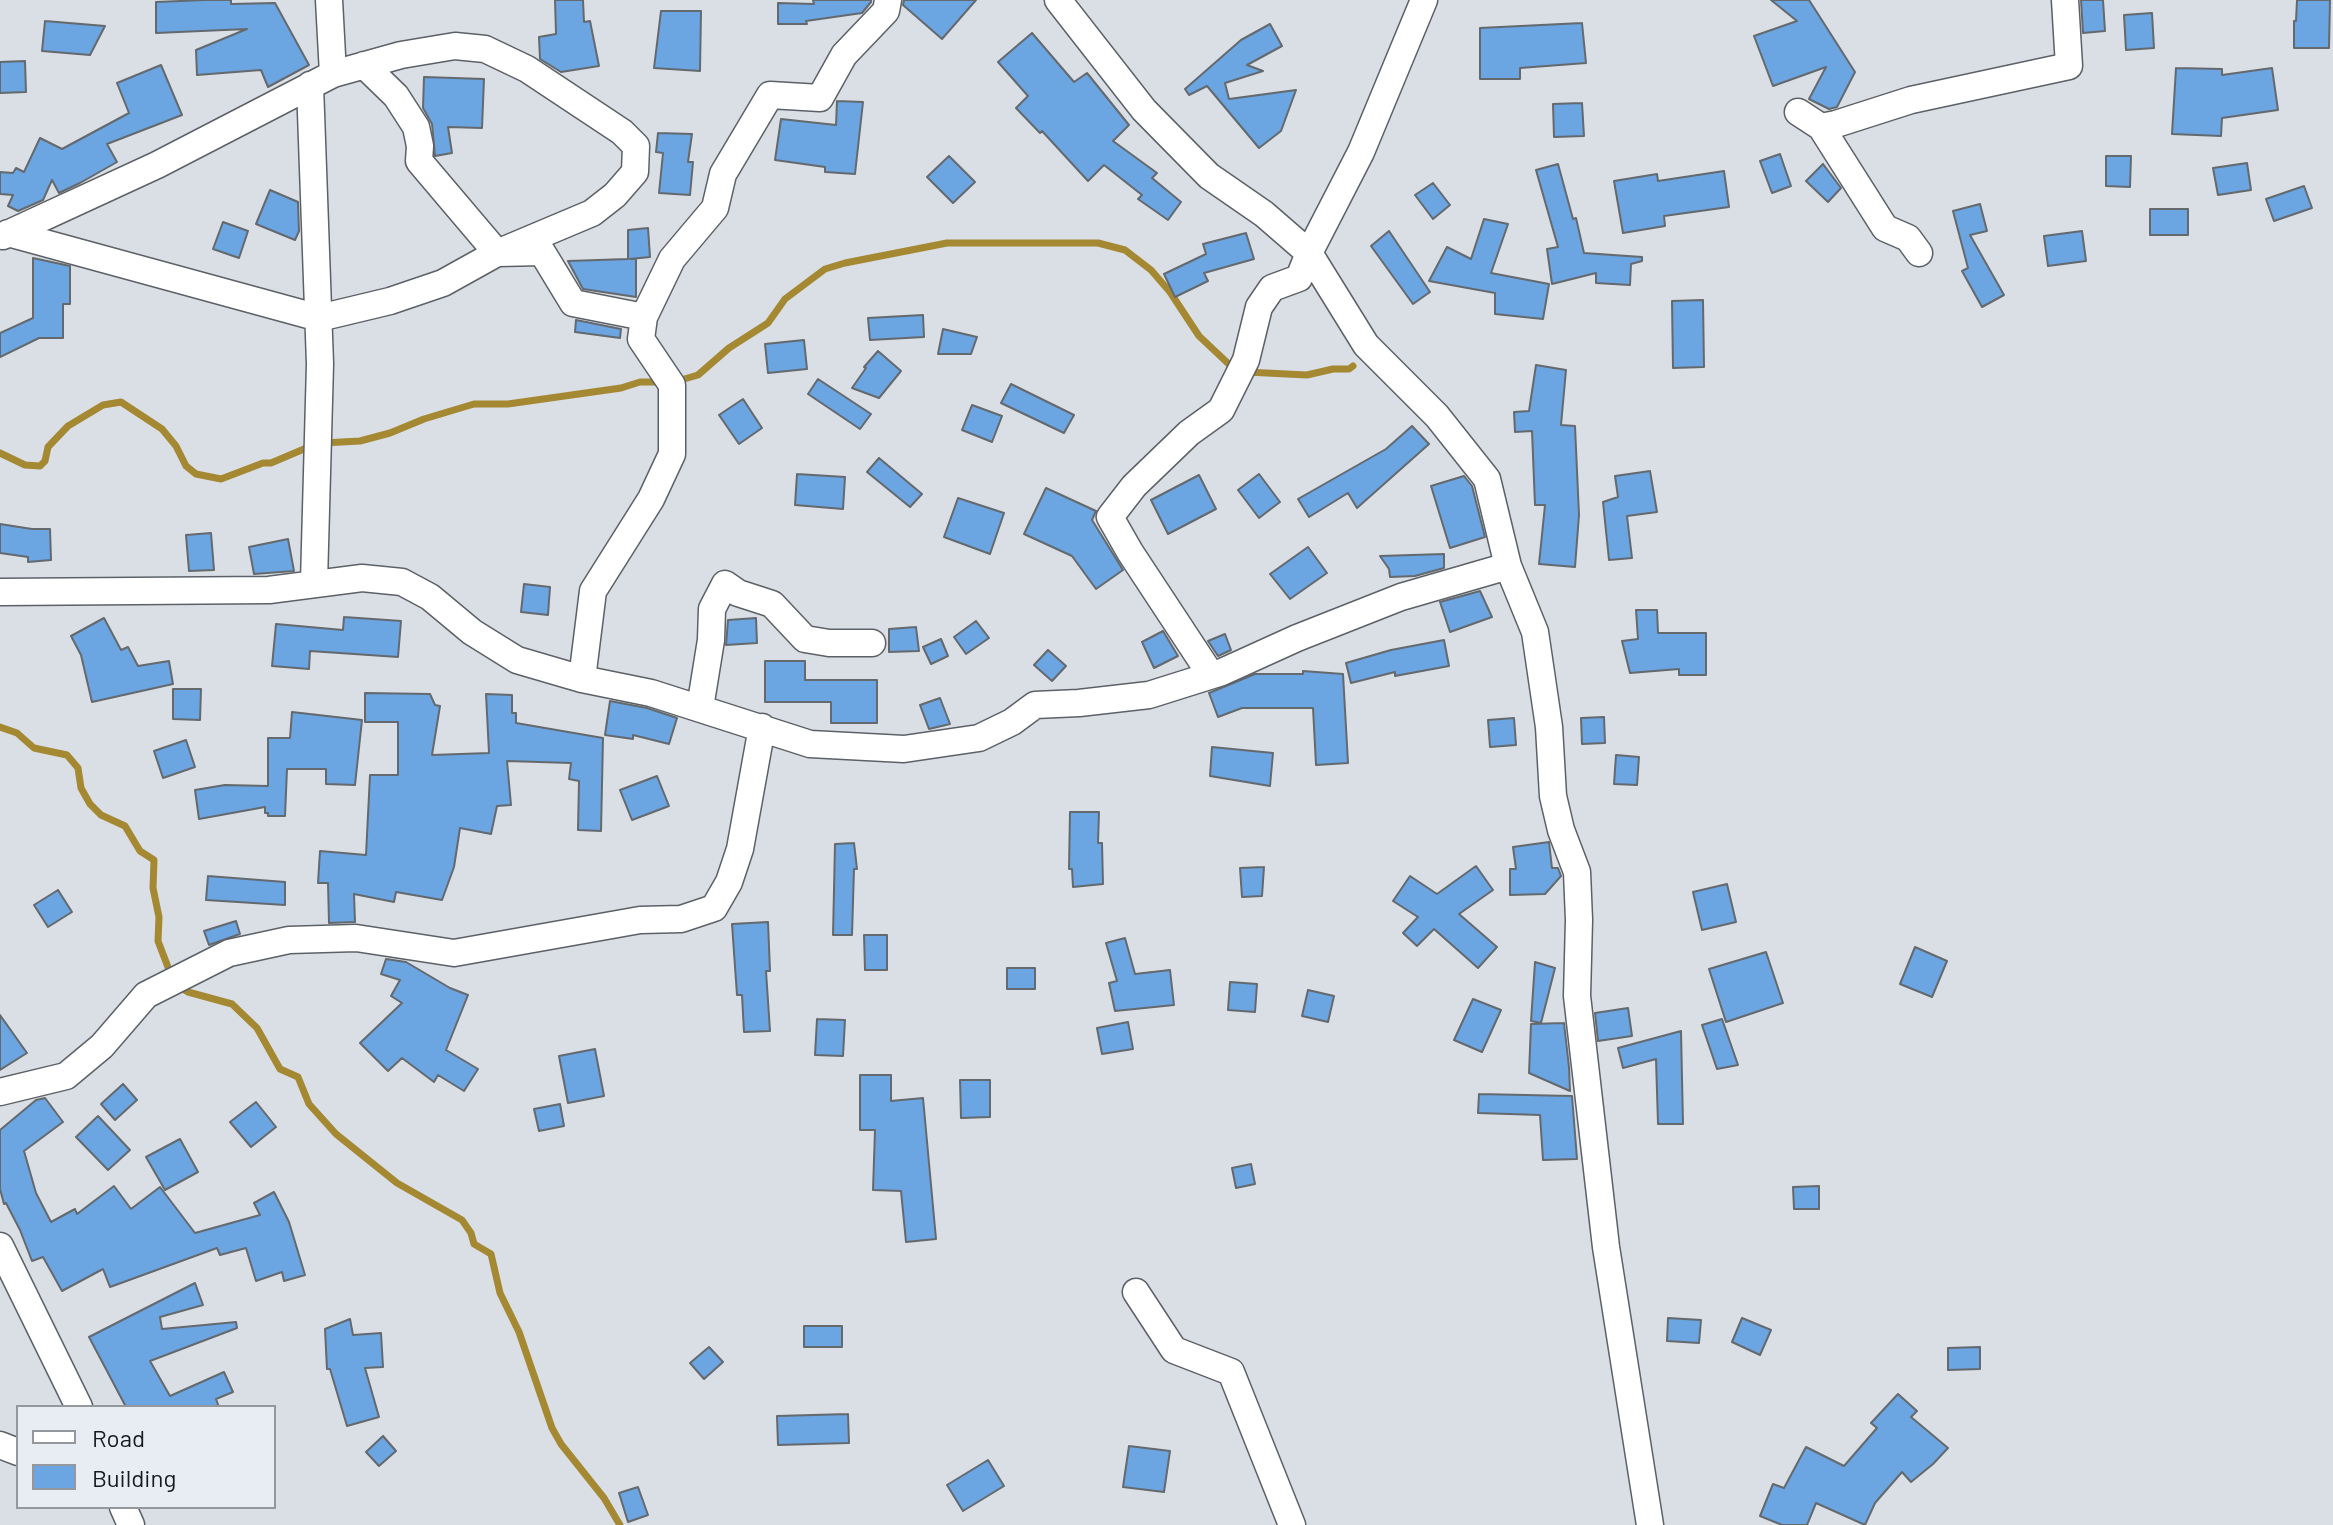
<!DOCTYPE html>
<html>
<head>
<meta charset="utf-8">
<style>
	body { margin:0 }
	#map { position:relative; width:2333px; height:1525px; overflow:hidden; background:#dadfe6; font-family:Barlow,sans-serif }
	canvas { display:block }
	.legend { position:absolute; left:16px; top:1405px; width:260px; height:104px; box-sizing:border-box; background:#e7edf3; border:2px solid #94989d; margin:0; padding:10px 14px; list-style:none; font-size:24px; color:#17191b }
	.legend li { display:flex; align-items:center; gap:16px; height:40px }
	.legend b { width:40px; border:2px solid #94989d }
</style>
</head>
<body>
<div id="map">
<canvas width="2333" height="1525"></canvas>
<ul class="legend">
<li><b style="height:10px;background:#fff"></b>Road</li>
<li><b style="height:22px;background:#6ba5e2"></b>Building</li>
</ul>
</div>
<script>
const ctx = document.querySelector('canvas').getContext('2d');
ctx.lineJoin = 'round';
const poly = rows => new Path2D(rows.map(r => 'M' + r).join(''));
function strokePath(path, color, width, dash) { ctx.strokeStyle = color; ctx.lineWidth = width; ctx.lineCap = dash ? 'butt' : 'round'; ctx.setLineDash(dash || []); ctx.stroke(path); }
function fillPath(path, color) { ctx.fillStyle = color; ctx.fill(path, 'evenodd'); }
strokePath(poly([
	[1246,372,1307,375,1333,369,1349,369,1353,366],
	[674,382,698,375,729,348,768,323,785,299,825,269,845,263,947,243,1098,243,1125,250,1151,270,1170,292,1199,336,1234,369],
	[323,443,360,441,390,433,424,419,474,404,508,404,621,388,640,382,662,382],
	[0,453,25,465,40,466,45,461,48,447,68,426,103,405,121,402,162,429,176,446,186,466,196,474,221,479,263,463,271,463,311,446],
	[0,727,17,733,34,748,67,755,78,768,81,788,90,804,101,815,125,826,140,851,154,860,153,888,159,917,158,941,171,975],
	[177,986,188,992,232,1004,257,1028,280,1069,298,1077,309,1104,336,1134,397,1183,462,1220,471,1233,474,1244,491,1254,500,1293,519,1332,552,1428,561,1444,604,1498,620,1525]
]), '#a48832', 7);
const building = poly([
	[204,0,231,0,231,4,275,3,309,65,268,87,261,70,197,75,196,50,247,29,156,33,156,2,204,0],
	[555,0,583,0,584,22,590,21,599,66,561,72,540,59,539,37,556,34,555,0],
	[813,0,871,0,871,2,862,13,806,21,807,24,778,24,778,3,814,4,813,0],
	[904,0,976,0,942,39,903,5,904,0],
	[1771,0,1809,0,1855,72,1837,107,1829,109,1809,99,1826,67,1773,86,1754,36,1797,21,1771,0],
	[2081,0,2103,0,2105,31,2083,33,2081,0],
	[2297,0,2330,0,2329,48,2294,48,2294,21,2296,21,2297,0],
	[661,11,701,11,700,71,654,68,661,11],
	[2152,13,2154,48,2126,50,2124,15,2152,13],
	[45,21,105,26,90,55,42,51,45,21],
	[1582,23,1586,63,1520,68,1520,79,1480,79,1480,28,1582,23],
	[1270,24,1282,46,1247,65,1263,71,1225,83,1229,99,1296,90,1281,131,1259,148,1207,86,1189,95,1185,89,1241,40,1270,24],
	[1032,33,1074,82,1087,73,1129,125,1113,141,1157,173,1152,178,1181,202,1168,220,1138,199,1142,195,1104,165,1088,181,1042,131,1040,133,1016,108,1028,96,998,62,1032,33],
	[25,61,26,92,0,93,0,62,25,61],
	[161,65,182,115,107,144,117,162,80,183,59,193,52,180,43,200,18,211,8,206,13,195,0,194,0,172,13,173,16,168,24,172,40,138,62,149,129,113,117,83,161,65],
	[2176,68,2222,69,2222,75,2272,68,2278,110,2222,118,2221,136,2172,134,2176,68],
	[424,77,484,79,482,128,448,127,452,153,435,156,432,124,423,108,424,77],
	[837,101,863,102,855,174,825,172,825,167,775,160,781,119,836,125,837,101],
	[1582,103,1584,136,1554,137,1553,104,1582,103],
	[658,133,692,134,688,162,693,162,690,195,659,193,663,153,656,152,658,133],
	[1780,154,1791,186,1772,193,1760,161,1780,154],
	[949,156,975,182,953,203,927,177,949,156],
	[2106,156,2131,156,2130,187,2106,186,2106,156],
	[2247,163,2251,190,2218,195,2213,168,2247,163],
	[1558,164,1573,219,1576,218,1584,253,1642,257,1642,261,1631,264,1630,285,1596,283,1596,273,1552,284,1547,249,1558,247,1536,170,1558,164],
	[1823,164,1841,188,1828,202,1806,181,1823,164],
	[1724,171,1729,207,1664,216,1665,226,1623,233,1614,181,1657,174,1658,181,1724,171],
	[1433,183,1450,205,1433,219,1415,195,1433,183],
	[2304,186,2312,208,2274,221,2266,199,2304,186],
	[270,190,298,202,299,231,295,240,256,224,270,190],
	[1980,204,1987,231,1970,235,2004,295,1982,307,1962,271,1968,268,1953,211,1980,204],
	[2150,209,2188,209,2188,235,2150,235,2150,209],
	[1484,219,1508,224,1491,273,1549,284,1543,319,1495,314,1495,293,1429,281,1447,247,1471,259,1484,219],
	[223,222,248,231,239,258,213,249,223,222],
	[648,228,650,257,630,259,636,259,636,297,583,289,568,261,628,259,628,230,648,228],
	[1389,231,1430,292,1413,304,1371,246,1389,231],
	[2082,231,2086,261,2048,266,2044,236,2082,231],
	[1246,233,1254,259,1204,273,1208,281,1175,297,1164,274,1206,254,1203,244,1246,233],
	[33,258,70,266,70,304,63,304,63,338,39,338,0,357,0,333,33,318,33,258],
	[1703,300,1704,367,1673,368,1672,301,1703,300],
	[923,315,924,337,870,340,868,318,923,315],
	[576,320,621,329,620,338,575,332,576,320],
	[943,329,977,337,971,354,938,354,943,329],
	[804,340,807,369,768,373,765,344,804,340],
	[878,351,901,371,879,398,852,388,866,368,864,367,878,351],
	[1536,365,1566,370,1561,425,1575,426,1579,515,1575,567,1539,564,1545,505,1535,505,1532,431,1515,432,1514,412,1529,411,1536,365],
	[818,379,871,414,860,429,808,394,818,379],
	[1011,384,1074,415,1064,433,1001,403,1011,384],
	[743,399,762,428,739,444,719,415,743,399],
	[972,405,1002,416,992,442,962,430,972,405],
	[1412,426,1429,444,1357,508,1348,493,1309,517,1298,499,1386,449,1412,426],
	[879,458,922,494,910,507,867,472,879,458],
	[1650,471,1657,512,1627,516,1632,558,1609,560,1603,502,1618,497,1615,476,1650,471],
	[797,474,845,477,843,509,795,505,797,474],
	[1259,474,1280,502,1259,518,1238,490,1259,474],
	[1199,475,1216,509,1168,534,1151,500,1199,475],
	[1464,476,1472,486,1485,537,1450,548,1431,486,1464,476],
	[1046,488,1096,511,1092,520,1123,570,1096,589,1072,556,1024,534,1046,488],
	[958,498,1004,513,990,554,944,537,958,498],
	[0,524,32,529,50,529,51,560,28,562,28,557,0,553,0,524],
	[211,533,214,570,189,571,186,535,211,533],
	[288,539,294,571,254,574,249,547,288,539],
	[1308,547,1327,573,1290,599,1270,574,1308,547],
	[1444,554,1444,568,1415,576,1390,577,1389,569,1380,556,1444,554],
	[524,584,550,587,548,615,521,612,524,584],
	[1480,591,1492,617,1450,632,1440,602,1480,591],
	[1636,610,1657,610,1658,633,1706,633,1706,675,1679,675,1679,669,1630,673,1622,641,1638,639,1636,610],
	[344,617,401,621,398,657,310,651,309,669,272,666,276,624,343,630,344,617],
	[104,618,121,650,128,647,138,666,169,661,173,684,92,702,81,655,71,636,104,618],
	[756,618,757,643,726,645,728,620,756,618],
	[976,621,989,638,966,654,954,637,976,621],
	[916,627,919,651,889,652,889,629,916,627],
	[1163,631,1178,656,1154,668,1142,642,1163,631],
	[1225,634,1231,650,1218,656,1208,641,1225,634],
	[941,639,948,656,931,664,923,647,941,639],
	[1444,640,1449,666,1395,676,1395,672,1351,683,1346,663,1391,650,1444,640],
	[1048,650,1066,666,1052,681,1034,665,1048,650],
	[765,661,805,661,805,680,877,680,877,723,831,723,831,702,765,702,765,661],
	[1303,671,1343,674,1348,763,1316,765,1313,708,1242,708,1218,717,1209,693,1255,674,1303,674,1303,671],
	[173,689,201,689,200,720,173,719,173,689],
	[365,693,430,694,435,705,440,706,432,755,489,753,486,694,512,695,512,713,516,713,516,723,603,738,601,831,578,830,579,781,569,779,571,763,507,761,511,805,497,806,491,834,460,828,454,867,442,900,396,892,394,902,354,894,355,922,329,923,328,883,318,883,320,851,366,855,370,775,398,775,398,722,365,722,365,693],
	[940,698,950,724,929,729,920,705,940,698],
	[610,701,647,708,677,718,669,744,633,735,633,739,605,735,610,701],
	[292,712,362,720,355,785,326,784,326,769,287,769,285,816,268,816,268,813,265,813,265,807,199,819,195,790,225,785,268,786,268,738,290,738,292,712],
	[1604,717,1605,743,1582,744,1581,718,1604,717],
	[1514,718,1516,745,1490,747,1488,720,1514,718],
	[186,740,195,767,163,778,154,751,186,740],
	[1212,747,1273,753,1270,786,1210,776,1212,747],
	[1616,755,1639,757,1637,785,1614,784,1616,755],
	[657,776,669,806,632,820,620,790,657,776],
	[1070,812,1099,812,1098,843,1102,843,1103,884,1073,887,1072,869,1069,869,1070,812],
	[1549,842,1552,868,1558,868,1561,876,1545,894,1510,895,1510,869,1516,869,1513,847,1549,842],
	[854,843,857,869,854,869,852,935,833,935,835,844,854,843],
	[1476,866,1493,890,1459,914,1497,947,1478,968,1434,929,1417,946,1403,933,1418,917,1393,901,1410,876,1437,894,1476,866],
	[1264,867,1262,896,1242,897,1240,868,1264,867],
	[208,876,285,882,285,905,206,900,208,876],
	[1727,884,1736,922,1702,930,1693,892,1727,884],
	[58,890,72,912,48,927,34,905,58,890],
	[236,921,240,934,209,945,204,931,236,921],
	[768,922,770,971,766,971,770,1031,744,1032,742,995,737,995,732,924,768,922],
	[864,935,887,935,887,970,865,970,864,935],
	[1125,938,1135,974,1170,970,1174,1005,1115,1011,1109,983,1117,981,1106,943,1125,938],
	[1915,947,1947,961,1932,997,1900,984,1915,947],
	[1766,952,1783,1003,1726,1022,1709,969,1766,952],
	[386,959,406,962,450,988,468,995,446,1050,478,1069,464,1091,438,1075,434,1082,402,1058,388,1071,360,1043,402,1003,391,996,400,980,381,974,386,959],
	[1535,962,1555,968,1541,1023,1531,1021,1535,962],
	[1007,968,1035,968,1035,989,1007,989,1007,968],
	[1230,982,1257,984,1255,1012,1228,1010,1230,982],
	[1308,990,1334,996,1328,1022,1302,1016,1308,990],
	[1473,999,1501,1010,1482,1052,1454,1040,1473,999],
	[1628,1008,1632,1036,1598,1041,1595,1013,1628,1008],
	[0,1015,27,1053,0,1070,0,1015],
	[817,1019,845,1020,843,1056,815,1055,817,1019],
	[1722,1019,1738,1065,1717,1069,1702,1025,1722,1019],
	[1128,1022,1133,1049,1102,1054,1097,1028,1128,1022],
	[1564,1023,1569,1067,1570,1091,1529,1073,1531,1024,1564,1023],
	[1681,1031,1683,1124,1658,1124,1656,1059,1623,1068,1618,1048,1681,1031],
	[595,1049,604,1096,568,1103,559,1056,595,1049],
	[860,1075,891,1075,891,1101,923,1098,936,1239,906,1242,901,1191,873,1190,875,1130,860,1130,860,1075],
	[960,1080,990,1080,990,1117,961,1118,960,1080],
	[123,1084,137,1100,115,1120,101,1104,123,1084],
	[1479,1094,1572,1096,1577,1159,1543,1160,1540,1115,1478,1113,1479,1094],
	[45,1098,63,1122,24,1151,36,1193,51,1222,75,1209,77,1214,114,1186,131,1209,160,1187,195,1233,260,1215,254,1203,274,1192,289,1222,305,1275,284,1281,282,1272,256,1281,246,1248,220,1255,217,1248,110,1287,103,1269,62,1291,43,1257,32,1261,20,1230,6,1203,4,1204,0,1189,0,1130,36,1100,45,1098],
	[256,1102,276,1127,251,1147,230,1122,256,1102],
	[560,1104,564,1126,539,1131,534,1109,560,1104],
	[98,1116,130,1150,108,1170,76,1137,98,1116],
	[180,1139,198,1172,165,1190,146,1157,180,1139],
	[1251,1164,1255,1184,1236,1188,1232,1168,1251,1164],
	[1819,1186,1819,1209,1794,1209,1793,1187,1819,1186],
	[195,1283,203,1305,160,1317,162,1329,236,1322,237,1328,150,1361,170,1396,224,1372,233,1392,216,1399,219,1407,126,1407,89,1337,195,1283],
	[1668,1318,1701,1320,1699,1343,1667,1341,1668,1318],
	[1742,1318,1771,1330,1760,1355,1732,1342,1742,1318],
	[350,1319,353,1335,381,1333,383,1367,365,1368,379,1417,347,1426,330,1369,327,1369,325,1329,350,1319],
	[804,1326,842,1326,842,1347,804,1347,804,1326],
	[709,1347,723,1362,704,1379,690,1363,709,1347],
	[1980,1347,1980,1369,1948,1370,1948,1348,1980,1347],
	[1898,1394,1917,1411,1911,1417,1948,1448,1933,1464,1911,1482,1902,1472,1875,1503,1865,1525,1816,1503,1807,1525,1782,1525,1760,1516,1773,1484,1784,1488,1806,1447,1844,1466,1877,1428,1871,1423,1898,1394],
	[848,1414,849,1443,778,1445,777,1416,848,1414],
	[383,1436,396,1451,379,1466,366,1452,383,1436],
	[1129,1446,1170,1451,1164,1492,1123,1487,1129,1446],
	[988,1460,1004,1486,963,1511,947,1485,988,1460],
	[638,1487,648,1515,628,1522,619,1493,638,1487]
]);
fillPath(building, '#6ba5e2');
strokePath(building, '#64696e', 2);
const minor = poly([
	[1058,0,1144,110,1209,176,1264,214,1309,253,1366,345,1437,416,1487,479,1508,566,1535,632,1549,727,1553,796,1561,830,1577,872,1579,920,1577,996,1606,1247,1650,1525],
	[364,65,396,96,416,127,420,146,419,161,497,253,542,252,573,303,644,317],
	[310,85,320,364,314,582],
	[1798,112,1821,127,1836,124,1911,100,2069,66,2065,0],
	[1821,127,1885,228,1908,238,1919,253],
	[8,233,319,318,390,301,443,283,497,253,592,213,615,195,635,172,636,146,622,132,527,69,485,49,455,46,401,55,333,74],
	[3,236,157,165,333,74,329,0],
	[0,592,269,590,362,578,402,582,430,597,472,632,517,660,582,679,651,693,810,744,904,749,979,738,1012,722,1035,705,1079,703,1149,695,1222,672,1297,638,1401,597,1508,566],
	[1211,675,1130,552,1110,517,1134,486,1189,433,1221,410,1246,360,1259,307,1272,288,1299,278,1309,253,1361,152,1424,0],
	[582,679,593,591,651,499,672,454,672,385,641,339,644,317,672,259,715,208,723,174,770,95,820,98,844,55,886,11,888,0],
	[700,708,711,640,712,609,725,584,738,593,772,604,805,639,829,643,872,643],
	[0,1092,66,1076,102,1046,146,995,229,953,289,940,356,938,454,953,640,920,681,919,714,908,729,882,740,849,762,727],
	[0,1246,79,1407],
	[1136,1292,1174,1350,1231,1372,1292,1525],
	[0,1445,18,1452],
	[123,1507,131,1525]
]);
strokePath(minor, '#5c6167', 29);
strokePath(minor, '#fff', 26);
</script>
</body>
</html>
